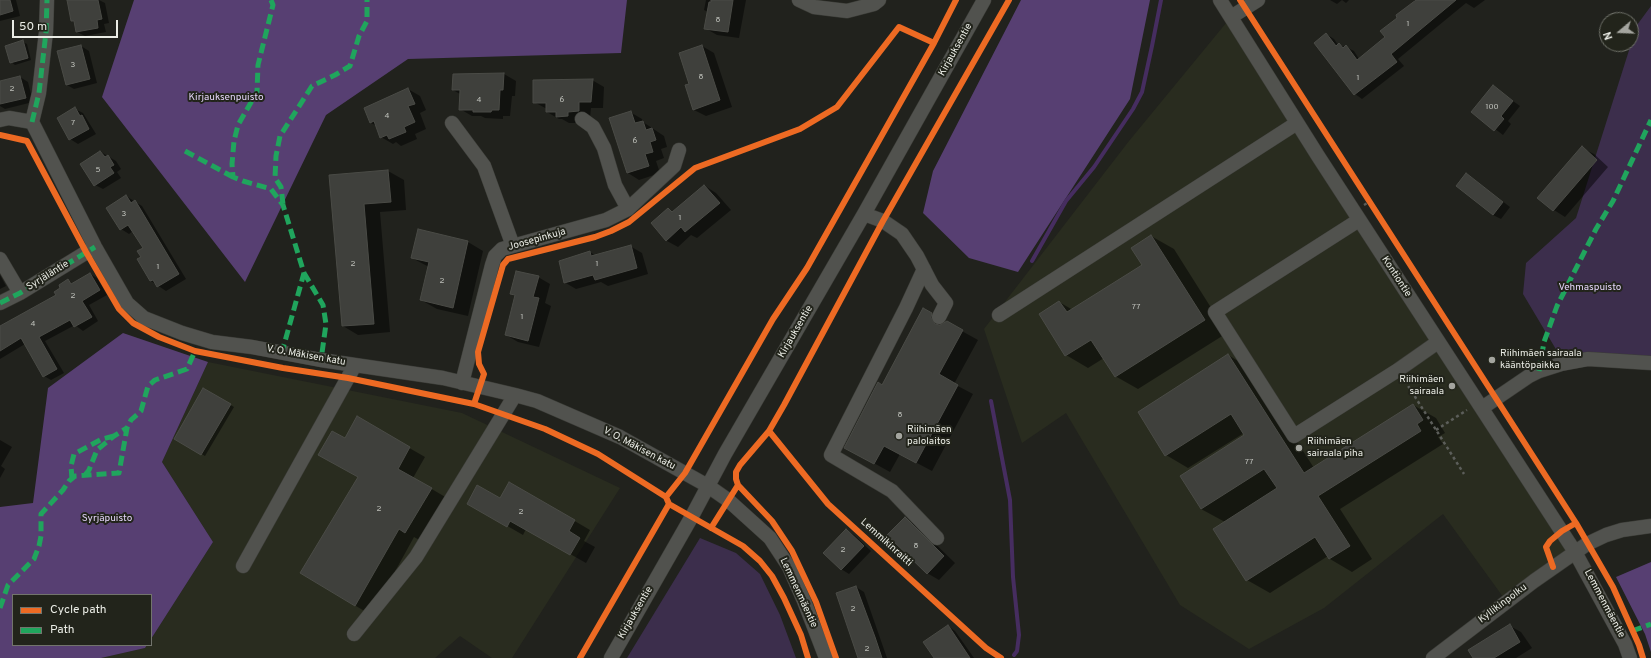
<!DOCTYPE html>
<html>
<head>
<meta charset="utf-8">
<style>
	body { margin:0 }
	#map { position:relative; width:1651px; height:658px; overflow:hidden; background:#21221d; font-family:Overpass,sans-serif }
	canvas { display:block }
	.legend { position:absolute; left:12px; top:594px; width:140px; height:52px; box-sizing:border-box; background:#22241b; border:1px solid #72746c; margin:0; padding:5px 7px; list-style:none; font-size:12px; color:#eaece5 }
	.legend li { display:flex; align-items:center; gap:8px; height:20px }
	.legend b { width:20px; border:1px solid #72746c }
	.north { position:absolute; left:1599px; top:12px; width:40px; height:40px; box-sizing:border-box; background:#22241b; border:1px solid #72746c; border-radius:50%; rotate:251deg; font-size:11px; font-weight:700; line-height:16px; text-align:center; color:#eaece5 }
	.north::after { content:''; display:block; margin:auto; width:14px; height:18px; background:#a4a59f; clip-path:polygon(50% 0,100% 100%,50% 72%,0 100%) }
	.scale { position:absolute; left:12px; top:20px; width:106px; height:18px; box-sizing:border-box; border:2px solid #eaece5; border-top:0; padding-left:5px; font-size:12px; line-height:14px; white-space:nowrap; color:#eaece5; -webkit-text-stroke:3px #22241b; paint-order:stroke }
</style>
</head>
<body>
<div id="map">
<canvas width="1651" height="658"></canvas>
<ul class="legend">
<li><b style="height:5px;background:#ed6a23"></b>Cycle path</li>
<li><b style="height:5px;background:#20a55d"></b>Path</li>
</ul>
<div class="north">N</div>
<div class="scale">50 m</div>
</div>
<script>
const ctx = document.querySelector('canvas').getContext('2d');
ctx.lineJoin = 'round';
function fillPath(path, color) { ctx.fillStyle = color; ctx.fill(path, 'evenodd'); }
const poly = rows => new Path2D(rows.map(r => 'M' + r).join(''));
function strokePath(path, color, width, dash) { ctx.strokeStyle = color; ctx.lineWidth = width; ctx.lineCap = dash ? 'butt' : 'round'; ctx.setLineDash(dash || []); ctx.stroke(path); }
function drawText(font, color, halo, rows, align = 'center') {
  ctx.font = font + ' Overpass,sans-serif'; ctx.lineWidth = 4; ctx.setLineDash([]); ctx.textBaseline = 'middle'; ctx.strokeStyle = halo; ctx.fillStyle = color; for (const [text, x, y, turn = 0] of rows) {
    ctx.save(); ctx.translate(x, y); ctx.rotate((+turn || 0) * Math.PI / 180); ctx.textAlign = isNaN(turn) ? turn : align; if (halo) ctx.strokeText(text, 0, 0); ctx.fillText(text, 0, 0); ctx.restore();
  }
}
fillPath(poly([
	[1231,17,1575,552,1506,601,1443,514,1324,608,1249,649,1180,605,1066,413,1022,443,984,329,1129,141],
	[208,362,462,413,620,488,512,658,492,658,460,636,435,658,101,658,145,648,147,645,151,645,151,639,213,542,162,462]
]), '#292c1f');
fillPath(poly([
	[1651,6,1651,363,1557,351,1523,294,1526,263,1576,218,1637,25],
	[700,538,736,553,760,574,780,615,796,658,627,658]
]), '#3c2e4c');
fillPath(poly([
	[134,0,627,0,621,53,408,59,326,115,245,282,102,97],
	[1021,0,1150,0,1130,99,1018,272,969,258,923,213,933,171],
	[123,333,208,362,162,462,213,542,151,639,151,595,13,595,13,645,147,645,145,648,101,658,0,658,0,507,33,503,48,388],
	[1651,562,1651,652,1645,634,1616,577]
]), '#573f72');
fillPath(poly([
	[0,0,16,0,20,16,0,21],
	[89,0,99,0,105,3,109,23,104,24,106,32,85,36,77,32,76,23,72,21],
	[706,0,746,0,739,38,717,35,705,28,708,12,704,10],
	[1330,0,1349,0,1346,3,1342,0,1337,4],
	[1414,0,1485,0,1474,8,1466,3,1398,59,1404,66,1362,99,1355,94,1326,34,1334,39,1338,45,1346,47,1354,51,1359,59,1387,37,1398,18,1415,2],
	[23,42,27,44,31,60,15,65,11,62],
	[81,46,89,51,97,83,74,89,67,85],
	[702,46,714,53,732,107,706,116,694,110,690,85],
	[504,74,516,81,515,96,512,96,510,116,503,116,503,119,485,118,481,116,472,116,460,109,460,94,453,90,454,75],
	[20,77,28,82,33,102,5,109,0,106,0,82],
	[592,80,604,87,603,108,591,108,590,118,580,123,569,123,562,119,559,119,547,112,547,109,534,102],
	[1493,87,1520,106,1508,121,1511,124,1503,135,1473,112],
	[408,89,420,96,426,110,420,113,426,129,415,134,417,139,401,146,396,142,393,144,381,137,377,126,371,123,366,108],
	[75,109,83,113,96,134,78,144,70,139,58,118],
	[630,112,642,119,643,122,664,136,667,147,661,149,664,158,656,161,660,173,639,180,628,173],
	[1582,148,1594,154,1608,167,1565,217,1554,210,1539,197],
	[101,152,116,161,121,169,117,172,121,178,103,189,95,185],
	[388,171,404,180,406,210,380,212,390,332,358,335,343,326,331,176],
	[1467,174,1510,207,1501,219,1493,215],
	[705,186,716,193,731,210,697,238,691,235,678,247,667,241,652,223,668,209,673,213],
	[126,196,142,206,186,279,166,291,151,281,142,257,144,249,133,231,129,234,121,229],
	[1151,236,1174,249,1227,333,1138,389,1115,376,1104,358,1088,368,1066,355,1059,302,1073,310,1143,265],
	[468,242,483,251,468,316,437,309,421,300,429,267,412,258],
	[630,246,642,253,648,274,608,286,601,282,576,289,564,282,590,252,596,256],
	[90,274,97,278,107,295,89,305,98,321,83,331,75,325,45,341,64,373,51,380,44,376,25,344,0,359,0,327,57,296,68,281,73,284],
	[0,275,6,286,0,289],
	[538,277,550,284,545,303,551,306,539,347,518,342,506,335,516,296,511,294],
	[931,314,978,340,954,384,973,394,932,471,900,454,890,472,861,456],
	[1228,355,1250,368,1314,468,1413,405,1436,418,1445,433,1438,437,1443,444,1340,509,1372,559,1352,572,1330,559,1328,556,1270,593,1247,580,1214,529,1225,522,1201,509,1245,436,1244,433,1188,468,1166,455],
	[204,389,234,407,205,456,176,439],
	[357,418,425,457,413,478,447,498,421,541,414,537,371,615,301,573,359,477],
	[0,440,12,447,1,466,5,469,0,478],
	[510,483,590,530,584,541,595,547,586,563,526,529,523,535,469,504,500,500],
	[905,519,917,526,955,563,939,580,927,573],
	[846,530,854,535,871,551,849,574,841,569],
	[856,587,864,592,887,658,859,658],
	[948,626,955,631,974,658,936,658],
	[1510,626,1521,632,1532,648,1516,658,1474,658]
]), '#0007');
strokePath(poly([
	[1032,261,1066,201,1094,167,1133,109,1142,92,1152,46,1161,0],
	[991,401,1010,500,1013,577,1019,635,1017,651,1014,655]
]), '#462d60', 4);
const building = poly([
	[0,0,10,0,13,11,0,15,0,0],
	[67,0,98,0,102,19,97,20,98,28,76,32,74,21,71,21,67,0],
	[711,0,733,0,728,32,704,29,709,2,711,2,711,0],
	[1416,0,1456,0,1391,54,1397,62,1354,95,1314,43,1326,33,1336,46,1339,43,1343,48,1346,45,1357,60,1385,37,1380,31,1397,18,1396,15,1416,0],
	[23,40,28,58,10,63,5,46,23,40],
	[81,45,90,79,66,85,57,51,81,45],
	[702,45,720,100,693,110,685,85,689,84,679,53,702,45],
	[504,73,503,90,500,90,499,110,492,110,491,112,473,112,473,110,459,110,460,90,452,90,453,74,504,73],
	[20,76,26,98,0,104,0,81,20,76],
	[593,79,591,102,579,102,579,111,568,112,568,116,556,117,556,112,546,112,546,103,533,103,533,80,593,79],
	[1493,85,1513,101,1501,116,1504,119,1494,131,1471,112,1493,85],
	[408,88,415,104,408,106,415,122,404,127,406,132,389,139,387,135,380,138,374,121,370,123,364,108,408,88],
	[75,107,80,116,82,115,89,129,69,140,57,118,75,107],
	[631,111,635,123,643,121,646,130,652,128,656,140,650,142,653,152,645,154,649,166,627,173,609,118,631,111],
	[1582,146,1597,160,1553,211,1537,198,1582,146],
	[100,151,105,157,108,155,114,165,110,167,114,173,94,186,80,164,100,151],
	[388,170,391,202,364,204,374,324,342,326,329,175,388,170],
	[1466,173,1503,202,1493,215,1456,186,1466,173],
	[704,185,720,203,685,232,681,227,666,241,651,223,668,208,672,212,704,185],
	[126,195,131,203,135,200,179,274,157,287,153,280,150,281,137,259,141,257,137,251,143,248,128,225,120,230,106,208,126,195],
	[418,229,468,241,453,308,420,300,429,262,411,258,418,229],
	[1151,235,1205,320,1115,377,1091,340,1065,356,1039,314,1059,301,1067,312,1142,265,1131,248,1151,235],
	[631,245,637,268,595,280,593,275,564,283,559,261,590,251,591,256,631,245],
	[516,271,539,276,533,297,539,298,528,341,505,335,515,295,510,294,516,271],
	[90,273,100,290,82,301,92,317,74,327,70,320,39,337,57,369,43,377,21,338,0,351,0,326,56,295,54,292,60,288,59,285,68,279,71,284,90,273],
	[923,308,932,313,931,318,935,324,940,325,947,321,963,330,939,374,958,385,916,463,884,446,874,464,844,448,878,382,882,385,923,308],
	[1228,354,1304,473,1413,404,1423,420,1417,424,1421,431,1318,496,1350,546,1329,559,1315,537,1246,581,1213,529,1277,488,1264,469,1201,509,1180,476,1244,435,1231,414,1165,456,1138,412,1228,354],
	[203,388,231,404,201,455,174,439,203,388],
	[357,416,410,447,398,469,432,488,405,533,399,529,355,606,300,573,358,477,318,455,332,431,345,438,357,416],
	[509,482,575,520,569,531,580,538,570,555,510,521,507,527,467,504,477,485,500,498,509,482],
	[905,517,944,556,927,574,887,535,905,517],
	[846,529,864,546,841,570,823,553,846,529],
	[856,586,875,637,882,658,858,658,836,593,856,586],
	[1510,624,1520,642,1494,658,1473,658,1468,650,1510,624],
	[948,625,970,658,934,658,923,642,948,625]
]);
fillPath(building, '#3f403c');
strokePath(building, '#4a4b46', 1);
const minor = poly([
	[799,0,814,7,847,11,874,4,879,0],
	[1220,0,1318,156,1575,552,1625,644,1630,658],
	[1231,17,1258,0],
	[582,119,593,127,604,148,615,185,628,209],
	[0,120,9,118,32,122,95,247,127,303,144,318,182,333,212,342,252,347,321,360,443,378,515,395,537,401,620,437,708,486,728,500,770,538,789,567,804,601,826,658],
	[32,122,39,93,46,32,47,0],
	[452,123,484,166,513,246],
	[864,214,883,221,902,234,917,256,932,285,946,303,939,317],
	[1359,220,1215,312,1294,436,1398,370,1438,342],
	[0,259,20,293],
	[924,269,906,308,831,455,892,491,937,538],
	[0,303,20,293,95,247],
	[999,315,1297,123],
	[462,383,492,265,495,256,502,249,606,220,628,209,674,166,679,150],
	[1482,408,1529,376,1539,371,1561,364,1588,359,1651,363],
	[243,566,355,365],
	[354,634,416,557,515,395],
	[611,658,691,518,725,454,864,214,984,0],
	[1433,658,1534,581,1587,544,1606,535,1622,530,1651,526]
]);
strokePath(minor, '#3b3c37', 15);
strokePath(poly([
	[1364,205,1369,202],
	[1405,381,1464,474],
	[1436,430,1467,410]
]), '#5c5e5a', 2.5, [3, 3]);
strokePath(minor, '#51524e', 14);
strokePath(poly([
	[271,0,273,5,258,65,257,92,238,125,234,141,232,164,233,177,243,181,271,189,283,205,304,273,282,352],
	[32,122,39,93,46,32,47,0],
	[185,151,233,177],
	[283,204,281,187,275,178,276,156,280,136,312,86,335,75,350,66,359,36,367,21,367,0],
	[304,273,323,305,326,324,321,360],
	[0,303,20,293,95,247],
	[1539,371,1544,342,1557,306,1596,229,1613,201,1651,120],
	[85,475,89,470,97,450,114,436,127,428],
	[72,479,71,466,74,454,102,439,114,436],
	[0,608,8,585,34,559,39,546,41,536,41,514,63,490,69,481,75,476,119,473,127,428,131,420,141,411,148,386,155,380,187,369,195,351],
	[1632,631,1651,624]
]), '#20a55d', 5, [10, 5]);
strokePath(poly([
	[1240,0,1576,523,1613,587,1639,645,1643,658],
	[0,135,27,141,86,252,119,309,133,323,159,337,195,351,283,368,348,378,474,404,545,429,598,454,666,497,669,504,743,546,760,561,772,576,784,598,801,635,808,658],
	[474,404,484,374,479,364,478,352,503,265,508,259,595,237,611,231,629,222,695,168,800,129,837,107,899,27,934,43],
	[769,431,828,504,986,648,1001,658],
	[666,497,685,473,773,319,807,268,934,43,956,0],
	[711,528,738,485],
	[1553,567,1546,547,1550,541,1562,531,1576,523],
	[580,658,669,504],
	[836,658,816,602,792,551,772,521,738,485,736,479,736,472,740,465,769,431,784,405,883,221,1009,0]
]), '#ed6a23', 6);
for (const [x, y, r, color] of [
	[1492,360,4,"#a4a59f"],
	[1452,386,4,"#a4a59f"],
	[899,436,4,"#a4a59f"],
	[1299,448,4,"#a4a59f"]
]) { const dot = new Path2D(); dot.arc(x, y, r, 0, 2 * Math.PI); ctx.fillStyle = color; ctx.fill(dot); strokePath(dot, '#22241b', 1.5); }
drawText('8px', '#bfc1bb', null, [
	["8",718,20],
	["1",1408,24],
	["3",73,65],
	["8",701,77],
	["1",1358,78],
	["2",12,89],
	["4",479,100],
	["6",562,100],
	["100",1492,107],
	["4",387,116],
	["7",73,123],
	["6",635,141],
	["5",98,170],
	["3",124,214],
	["1",680,218],
	["2",353,264],
	["1",597,264],
	["1",158,267],
	["2",442,281],
	["2",73,296],
	["77",1136,307],
	["1",522,317],
	["4",33,324],
	["8",900,415],
	["77",1249,462],
	["2",379,509],
	["2",521,512],
	["8",916,546],
	["2",843,550],
	["2",853,609],
	["2",867,649]
]);
drawText('10px', '#eaece5', '#22241b', [
	["Kirjauksentie",956,50,-61],
	["Joosepinkuja",537,240,-16],
	["Syrjäläntie",48,276,-32],
	["Kontiontie",1396,277,57],
	["Kirjauksentie",796,332,-60],
	["V. O. Mäkisen katu",306,356,10],
	["V. O. Mäkisen katu",639,449,28],
	["Lemmikinraitti",886,543,42],
	["Lemmenmäentie",798,593,65],
	["Kyllikinpolku",1503,604,-37],
	["Lemmenmäentie",1604,604,62],
	["Kirjauksentie",636,613,-60]
]);
drawText('10px', '#e3d4f8', '#22241b', [
	["Kirjauksenpuisto",226,98],
	["Vehmaspuisto",1590,288],
	["Syrjäpuisto",107,519]
]);
drawText('10px', '#eaece5', '#22241b', [
	["Riihimäen sairaala",1500,354],
	["kääntöpaikka",1500,366],
	["Riihimäen",1444,380,"right"],
	["sairaala",1444,392,"right"],
	["Riihimäen",907,430],
	["palolaitos",907,442],
	["Riihimäen",1307,442],
	["sairaala piha",1307,454]
], 'left');
</script>
</body>
</html>
